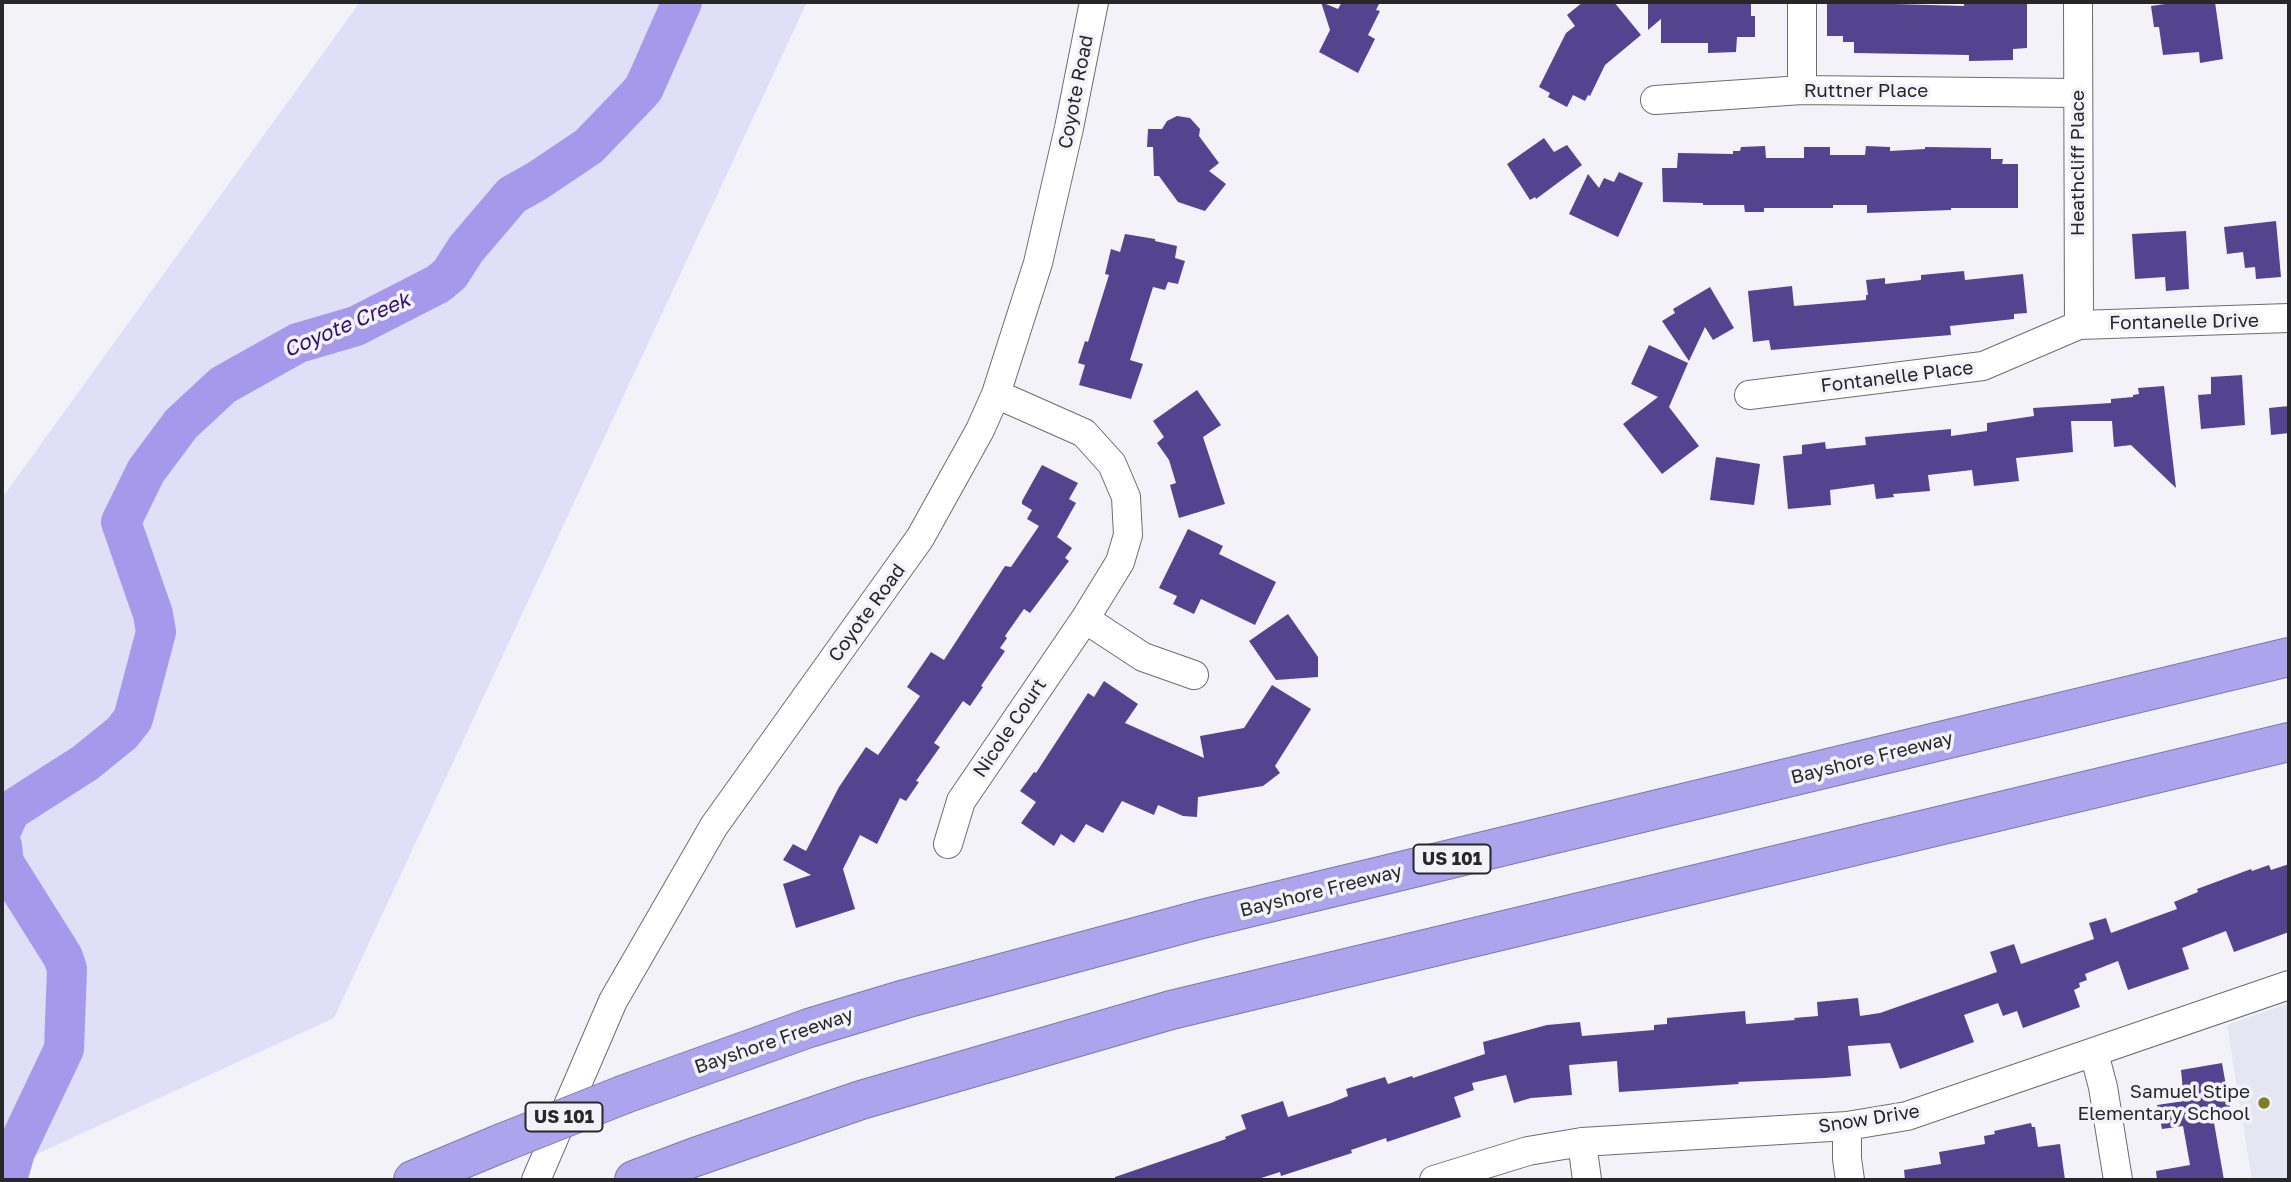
<!DOCTYPE html>
<html>
<head>
<meta charset="utf-8">
<style>
	body { margin:0 }
	#map { position:relative; width:2291px; height:1182px; overflow:hidden; background:#f3f2f9; font-family:"Golos Text",sans-serif }
	canvas { display:block }
	.frame { position:absolute; inset:0; border:4px solid #272729; pointer-events:none }
</style>
</head>
<body>
<div id="map">
<canvas width="2291" height="1182"></canvas>
<div class="frame"></div>
</div>
<script>
const ctx = document.querySelector('canvas').getContext('2d');
ctx.lineJoin = 'round';
function fillPath(path, color) { ctx.fillStyle = color; ctx.fill(path, 'evenodd'); }
const poly = rows => new Path2D(rows.map(r => 'M' + r).join(''));
function strokePath(path, color, width, dash) { ctx.strokeStyle = color; ctx.lineWidth = width; ctx.lineCap = dash ? 'butt' : 'round'; ctx.setLineDash(dash || []); ctx.stroke(path); }
function drawText(font, color, halo, rows, align = 'center') {
  ctx.font = font + ' "Golos Text",sans-serif'; ctx.lineWidth = 7; ctx.setLineDash([]); ctx.textBaseline = 'middle'; ctx.strokeStyle = halo; ctx.fillStyle = color; for (const [text, x, y, turn = 0] of rows) {
    ctx.save(); ctx.translate(x, y); ctx.rotate((+turn || 0) * Math.PI / 180); ctx.textAlign = isNaN(turn) ? turn : align; if (halo) ctx.strokeText(text, 0, 0); ctx.fillText(text, 0, 0); ctx.restore();
  }
}
fillPath(poly([
	[2289,1003,2289,1180,2252,1180,2227,1025]
]), '#e6e5f2');
fillPath(poly([
	[360,2,807,2,334,1018,2,1170,2,498]
]), '#e1dff8');
strokePath(poly([
	[2,829,10,811,85,763,122,733,133,719,156,632,153,614,121,522,146,471,181,424,223,385,298,343,356,326,438,284,450,274,466,249,512,195,537,181,589,146,638,95,644,88,682,2],
	[2,846,4,863,63,957,67,969,64,1049,15,1152,7,1180]
]), '#a699ec', 40);
fillPath(poly([
	[1321,2,1338,9,1342,2,1380,2,1376,10,1380,11,1368,35,1375,39,1358,73,1319,52,1330,30],
	[1583,2,1614,2,1641,35,1605,65,1590,96,1588,95,1585,101,1573,95,1567,107,1548,97,1550,93,1539,87,1566,33,1575,26,1567,15],
	[1648,2,1751,4,1751,16,1755,16,1755,37,1737,37,1736,52,1708,53,1708,43,1661,43,1661,19,1648,30],
	[1827,2,1964,6,1964,2,2027,2,2027,48,2013,49,2013,60,1969,61,1969,55,1854,53,1854,42,1843,42,1843,36,1827,36],
	[2164,2,2215,2,2223,59,2200,63,2199,52,2163,55,2159,27,2154,27,2151,6,2165,4],
	[1177,116,1190,118,1200,129,1199,136,1219,163,1209,171,1226,184,1205,211,1178,202,1159,176,1154,176,1153,147,1147,147,1148,129,1162,129,1167,121],
	[1544,138,1554,152,1567,145,1582,165,1536,199,1535,197,1530,200,1507,164],
	[1765,146,1766,158,1804,158,1804,147,1830,147,1830,155,1865,155,1866,146,1890,147,1890,151,1925,149,1925,147,1991,148,1991,159,2003,159,2002,164,2018,164,2018,208,1951,208,1951,210,1867,213,1867,205,1833,205,1833,208,1764,208,1764,212,1745,212,1744,205,1703,205,1703,203,1663,202,1662,168,1677,168,1678,153,1733,154,1733,151,1740,151,1741,147],
	[1619,172,1643,183,1618,237,1569,214,1588,174,1599,188,1604,178,1614,182],
	[2276,221,2281,277,2256,279,2255,267,2245,268,2243,252,2227,254,2224,227],
	[2186,231,2189,289,2166,291,2165,277,2135,279,2132,234],
	[1125,234,1155,239,1155,241,1177,246,1175,258,1185,261,1178,284,1168,282,1165,290,1153,287,1130,360,1143,364,1131,399,1079,385,1085,365,1078,363,1085,341,1088,342,1109,275,1105,274,1111,249,1120,252],
	[1964,271,1965,280,2023,274,2027,313,2014,314,2014,319,1950,326,1951,335,1771,350,1769,340,1753,342,1748,291,1792,286,1794,306,1866,300,1866,295,1868,295,1866,280,1885,278,1885,284,1921,280,1921,275],
	[1710,287,1734,328,1713,340,1705,327,1689,361,1662,321,1675,313,1673,309],
	[1649,345,1688,363,1669,407,1699,446,1662,474,1623,424,1658,397,1631,384],
	[2242,375,2245,425,2201,429,2198,395,2211,394,2211,377],
	[2164,386,2176,488,2131,445,2114,447,2112,421,2071,421,2073,452,2016,458,2019,481,1974,486,1972,470,1928,475,1930,491,1893,494,1894,497,1876,499,1874,484,1830,490,1831,505,1788,509,1783,456,1802,454,1802,445,1825,442,1826,449,1866,445,1865,437,1951,429,1951,436,1987,431,1987,423,2034,416,2033,408,2111,403,2111,399,2133,397,2133,395,2139,394,2138,388],
	[1197,390,1221,425,1203,437,1225,504,1179,518,1170,485,1176,483,1169,460,1157,443,1164,437,1153,421],
	[2289,406,2289,433,2271,435,2269,408],
	[1716,457,1760,464,1754,505,1710,500],
	[1042,465,1078,483,1069,499,1076,503,1057,537,1072,548,1065,558,1069,561,1030,613,1024,609,1005,636,1007,638,1000,648,1005,651,981,686,983,687,970,706,963,701,934,743,940,747,916,781,919,782,906,801,900,798,877,844,860,835,843,869,855,909,796,928,783,884,811,875,783,860,793,844,806,851,839,787,866,747,878,755,920,696,907,687,931,652,944,660,1005,566,1011,567,1039,526,1027,519,1032,510,1022,504,1022,501],
	[1188,529,1223,546,1219,554,1276,582,1255,625,1201,599,1194,614,1173,604,1177,596,1159,588],
	[1288,614,1318,657,1318,677,1276,680,1249,641],
	[1104,681,1138,704,1125,723,1204,758,1200,736,1244,728,1272,685,1311,709,1275,766,1280,773,1263,786,1198,797,1197,817,1183,816,1158,805,1154,815,1122,801,1103,833,1086,824,1074,843,1061,834,1054,846,1021,823,1036,802,1020,791,1034,772,1036,773,1088,693,1094,697],
	[2289,864,2289,932,2234,952,2226,931,2182,948,2189,969,2128,990,2118,961,2085,974,2087,980,2079,983,2080,987,2074,990,2080,1007,2023,1028,2017,1011,2003,1016,1998,1003,1964,1015,1974,1042,1900,1069,1890,1043,1848,1046,1851,1076,1825,1078,1738,1082,1739,1084,1619,1092,1617,1061,1569,1065,1572,1095,1531,1098,1514,1103,1506,1075,1472,1083,1474,1090,1454,1097,1461,1117,1387,1142,1386,1138,1351,1150,1352,1153,1281,1176,1280,1172,1255,1180,1115,1180,1115,1177,1226,1139,1225,1137,1246,1129,1241,1115,1283,1101,1288,1117,1331,1103,1348,1096,1346,1089,1385,1077,1388,1084,1412,1076,1413,1078,1485,1054,1483,1042,1547,1025,1580,1022,1582,1036,1654,1030,1654,1025,1667,1024,1667,1018,1721,1013,1745,1011,1746,1024,1795,1020,1794,1018,1818,1016,1817,1002,1858,998,1860,1016,1880,1013,1997,972,1990,952,2014,944,2021,964,2094,939,2089,923,2106,918,2111,933,2177,909,2174,902,2198,892,2197,889,2251,869,2252,871,2269,865,2271,870],
	[2222,1063,2231,1114,2213,1117,2224,1180,2157,1180,2156,1171,2190,1165,2183,1126,2162,1129,2157,1105,2184,1101,2181,1070],
	[2031,1123,2032,1127,2035,1127,2038,1147,2060,1144,2065,1180,1905,1180,1904,1170,1941,1164,1939,1152,1985,1144,1984,1136,1995,1134,1994,1131]
]), '#54448f');
const minor = poly([
	[2078,2,2079,325],
	[1802,90,1802,2],
	[1655,100,1802,90,2077,93],
	[1749,395,1983,366,2079,325,2289,318],
	[1085,619,1143,657,1194,675],
	[948,844,961,801,1085,619,1120,562,1128,535,1126,497,1112,464,1084,433,996,394],
	[2094,1053,2103,1087,2118,1180],
	[1847,1126,1847,1159,1850,1180],
	[1582,1142,1587,1180],
	[536,1180,613,1001,714,826,920,538,980,430,996,394,1038,263,1069,128,1094,2],
	[1434,1180,1528,1151,1582,1142,1847,1126,1907,1116,2289,985]
]);
const highway = poly([
	[625,1094,809,1028,905,999,1202,919,2289,657],
	[413,1180,504,1142],
	[634,1180,695,1157,861,1100,1171,1010,2289,742]
]);
strokePath(minor, '#6c6c71', 30);
strokePath(highway, '#7f78a8', 40);
strokePath(minor, '#fff', 28);
strokePath(highway, '#aea3ed', 38);
const highwayBridge = poly([
	[504,1142,625,1094]
]);
strokePath(highwayBridge, '#7f78a8', 40, []);
strokePath(highwayBridge, '#aea3ed', 38);
for (const [x, y, r, color] of [
	[2264,1103,7,"#7e7f29"]
]) { const dot = new Path2D(); dot.arc(x, y, r, 0, 2 * Math.PI); ctx.fillStyle = color; ctx.fill(dot); strokePath(dot, '#f3f2f9', 2.5); }
for (const [x, y, w] of [
	[1452,859,77],
	[564,1117,77]
]) { const box = new Path2D(); box.roundRect(x - w / 2, y - 14.5, w, 29, 5); ctx.fillStyle = '#f3f2f9'; ctx.fill(box); strokePath(box, '#272729', 2); }
drawText('bold 18px', '#272729', null, [
	["US 101",1452,859],
	["US 101",564,1117]
]);
drawText('19px', '#272729', '#f3f2f9', [
	["Ruttner Place",1866,91],
	["Coyote Road",1076,92,-79],
	["Heathcliff Place",2078,163,-90],
	["Fontanelle Drive",2184,322,-1],
	["Fontanelle Place",1897,377,-7],
	["Coyote Road",867,613,-54],
	["Nicole Court",1010,728,-56],
	["Bayshore Freeway",1872,758,-14],
	["Bayshore Freeway",1321,891,-14],
	["Bayshore Freeway",774,1041,-19],
	["Snow Drive",1869,1119,-9]
]);
drawText('19px', '#272729', '#f3f2f9', [
	["Samuel Stipe",2250,1092],
	["Elementary School",2250,1114]
], 'right');
drawText('italic 21px', '#321071', '#f3f2f9', [
	["Coyote Creek",347,325,-23]
]);
</script>
</body>
</html>
